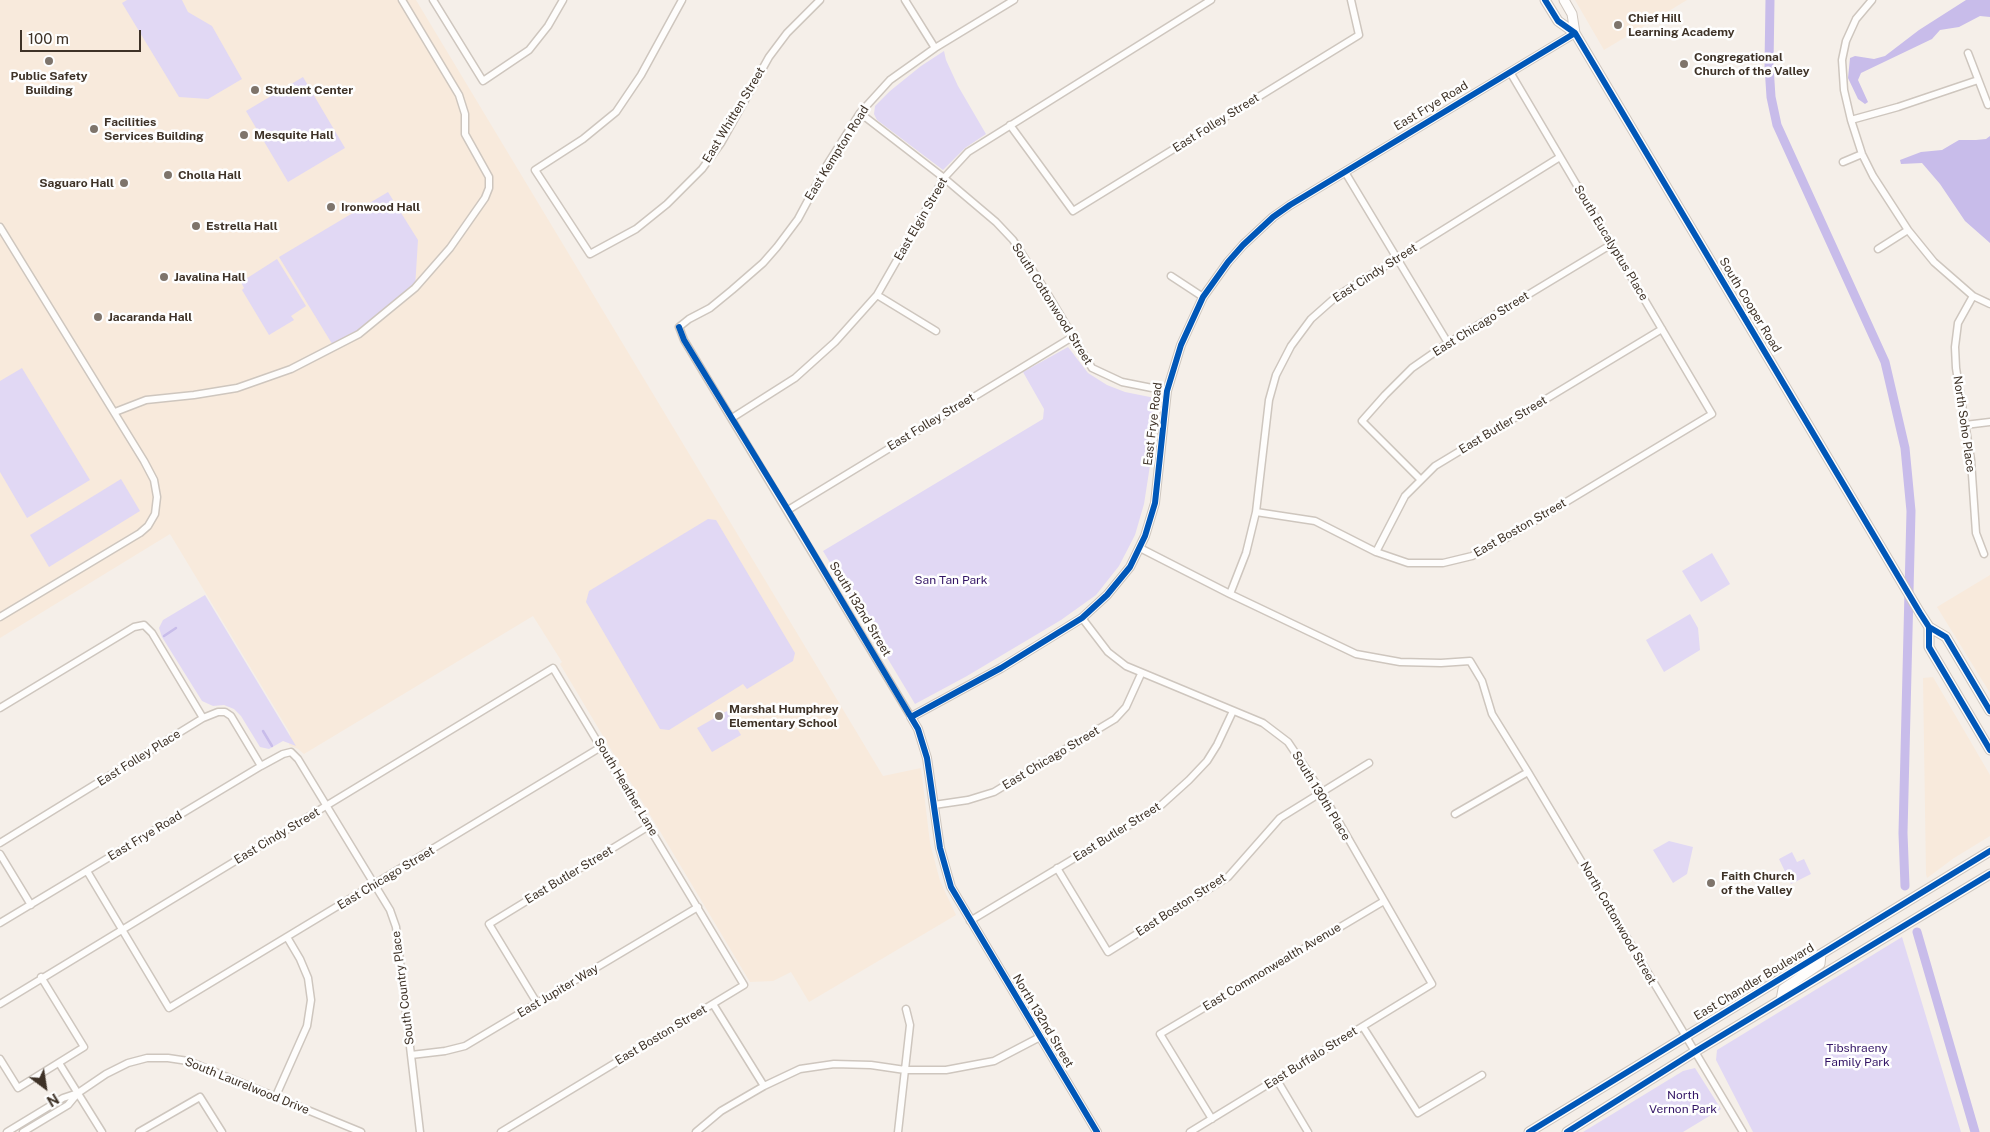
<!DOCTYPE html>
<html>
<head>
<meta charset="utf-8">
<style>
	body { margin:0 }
	#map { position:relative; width:1990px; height:1132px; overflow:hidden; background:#f5efe9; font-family:"Public Sans",sans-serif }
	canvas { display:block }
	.north { position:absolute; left:20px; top:1062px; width:50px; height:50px; -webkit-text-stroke:4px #fefefe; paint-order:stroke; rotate:149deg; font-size:14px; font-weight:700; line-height:20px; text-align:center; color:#3e3227 }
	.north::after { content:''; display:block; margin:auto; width:18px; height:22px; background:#3e3227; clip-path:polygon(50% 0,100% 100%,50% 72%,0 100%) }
	.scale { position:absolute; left:20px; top:30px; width:121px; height:22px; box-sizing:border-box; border:2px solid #3e3227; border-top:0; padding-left:6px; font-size:15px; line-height:18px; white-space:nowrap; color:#3e3227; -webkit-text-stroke:4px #fefefe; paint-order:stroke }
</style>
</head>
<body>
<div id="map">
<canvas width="1990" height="1132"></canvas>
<div class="north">N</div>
<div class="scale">100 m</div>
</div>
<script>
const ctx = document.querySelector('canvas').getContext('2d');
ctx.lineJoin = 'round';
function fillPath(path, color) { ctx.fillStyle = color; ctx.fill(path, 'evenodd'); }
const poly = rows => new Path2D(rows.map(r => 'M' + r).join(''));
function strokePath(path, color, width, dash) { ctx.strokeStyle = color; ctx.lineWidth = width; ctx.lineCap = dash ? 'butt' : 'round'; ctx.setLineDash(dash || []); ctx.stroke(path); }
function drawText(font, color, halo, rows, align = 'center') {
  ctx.font = font + ' "Public Sans",sans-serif'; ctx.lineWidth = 5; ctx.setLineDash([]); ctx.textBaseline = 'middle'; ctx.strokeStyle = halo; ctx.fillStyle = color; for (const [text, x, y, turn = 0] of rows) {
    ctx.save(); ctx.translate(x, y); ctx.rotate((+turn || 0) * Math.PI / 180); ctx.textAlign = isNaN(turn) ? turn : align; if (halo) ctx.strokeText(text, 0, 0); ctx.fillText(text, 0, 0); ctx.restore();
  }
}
fillPath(poly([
	[0,0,416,0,883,776,921,768,930,843,940,881,956,915,809,1002,791,972,773,981,750,982,560,664,562,662,533,616,304,754,298,749,289,745,290,733,170,534,0,638],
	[1575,0,1687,0,1604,50],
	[1990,575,1990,693,1937,607],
	[1933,677,1990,775,1990,836,1954,858,1927,878,1926,874,1923,678]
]), '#f8eadc');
fillPath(poly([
	[127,0,182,0,188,12,212,26,242,79,208,99,179,97,122,3],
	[944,51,946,60,958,86,986,134,965,148,943,170,877,120,874,114,875,106,890,91,921,66],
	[303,77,345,148,288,182,246,111],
	[388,192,418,240,415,288,359,334,334,347,279,257],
	[277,259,306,306,291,316,294,320,269,335,242,290,244,288,241,282],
	[1068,347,1088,373,1107,385,1125,392,1155,398,1156,407,1151,459,1144,504,1135,535,1119,566,1096,595,1061,620,967,676,915,704,823,551,1043,419,1044,409,1023,372],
	[22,368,90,480,27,518,0,472,0,381],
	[121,479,140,511,49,567,30,535],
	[708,519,716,520,795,653,793,661,747,689,743,684,669,730,660,729,586,602,589,591],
	[1712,553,1730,584,1701,602,1682,571],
	[205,595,296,746,283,741,269,749,260,747,241,716,234,709,224,705,213,706,202,701,162,637,159,628,163,620],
	[1690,614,1698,628,1700,650,1664,672,1646,640],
	[727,711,741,735,712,752,697,728],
	[1669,841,1693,847,1687,874,1673,883,1653,850],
	[1792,852,1797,862,1804,859,1811,874,1791,884,1779,859],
	[1902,937,1961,1132,1753,1132,1716,1060,1717,1050],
	[1695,1068,1721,1109,1683,1132,1583,1132,1683,1071]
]), '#e1d8f4');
fillPath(poly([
	[1966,0,1990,0,1990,17,1980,16,1959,27,1940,30,1932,39,1861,73,1858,80,1868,102,1865,104,1858,99,1848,78,1850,58,1855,56,1874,59,1885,56,1919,30],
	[1990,136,1990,243,1965,221,1940,184,1922,163,1901,164,1900,160,1921,152,1942,150,1959,140,1976,140,1986,139]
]), '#c8bcea');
strokePath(poly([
	[164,636,176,628],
	[263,731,272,746]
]), '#c8bcea', 2.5);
strokePath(poly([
	[1770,0,1769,66,1771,97,1777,125,1885,362,1905,448,1911,511,1903,833,1905,886],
	[1917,932,1975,1132]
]), '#c8bcea', 9);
const minor = poly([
	[433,0,483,81,529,50,548,26,563,0],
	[682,0,641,75,616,112,583,139,535,170,590,254,636,229,667,204,702,169,721,143,769,57,787,33,820,0],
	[905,0,935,48],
	[1872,0,1856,19,1846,41,1842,60,1844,90,1851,120,1862,154,1873,176,1908,230,1934,262,1973,296,1990,304],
	[1968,53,1988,105],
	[860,113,944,178,996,222,1013,240,1047,293,1092,368,1122,382,1167,391],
	[1851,120,1898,107,1978,80],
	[1010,125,1073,211,1359,35,1351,0],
	[1843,162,1862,154],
	[1345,172,1448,343],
	[0,227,144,461,154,480,157,497,155,514,148,526,140,533,0,617],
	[1878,249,1908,230],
	[1171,276,1203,297],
	[877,295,936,331],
	[1973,296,1958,323,1955,347,1956,368,1971,460,1976,533,1984,554],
	[115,412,146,400,194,395,237,388,291,369,359,334,415,288,450,248,485,198,489,188,489,177,465,134,465,114,459,95,402,0],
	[732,418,795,378,835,342,877,295,944,178,968,152,1211,0],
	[1965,425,1990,422],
	[1420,479,1362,421,1385,395,1412,368,1448,343,1612,244],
	[788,510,1074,336],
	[1256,512,1315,521,1376,552,1408,563,1443,563,1472,556,1508,537,1712,414,1510,72],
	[1140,548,1230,594,1356,654,1400,662,1441,663,1470,661,1482,681,1492,714,1528,772,1743,1132],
	[1376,552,1405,496,1435,466,1662,329],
	[1230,594,1246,553,1256,512,1269,400,1276,375,1291,346,1311,319,1337,296,1560,157],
	[1082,618,1108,652,1126,666,1263,723,1288,742,1321,791,1432,984,1190,1132],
	[0,708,134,627,144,625,152,633,203,718],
	[911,717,684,340,679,327,689,319,710,308,732,290,763,263,777,247,798,219,827,165,860,113,890,80,935,48,1014,0],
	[934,805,968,800,994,792,1105,725,1115,719,1126,707,1141,674],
	[1455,814,1528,772],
	[0,843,203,718,218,712,225,712,231,716,261,766],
	[0,854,31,905],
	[1057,868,1108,952,1228,877,1280,818,1369,763],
	[87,871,169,1008,601,747],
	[970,921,1158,808,1189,780,1207,761,1217,745,1233,711],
	[0,923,261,766,283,754,291,752,298,759,390,910,396,927,420,1132],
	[537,1003,489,924,649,826],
	[0,1004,553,668,744,985,501,1132],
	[713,1004,764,1086],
	[1363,1027,1418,1113,1482,1075],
	[411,1055,445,1051,465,1046,698,907],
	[0,1059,18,1088,84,1047,41,977],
	[59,1063,102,1132],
	[1277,1080,1308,1132],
	[275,1098,307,1026,311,1000,308,978,300,959,287,937],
	[1212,1119,1160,1034,1384,901],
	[7,1132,63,1098,78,1093,106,1074,128,1063,147,1058,168,1058,188,1061,361,1132],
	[23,1132,68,1105,77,1094],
	[139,1132,200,1097,222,1132],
	[696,1132,721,1111,764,1086,800,1069,834,1064,871,1065,905,1070,946,1070,994,1061,1040,1037],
	[898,1132,910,1025,906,1009]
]);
const tertiary = poly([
	[1097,1132,951,887,940,848,927,758,918,729,911,717,1001,668,1082,618,1107,595,1130,567,1145,536,1155,503,1167,391,1181,345,1203,297,1228,262,1243,245,1273,217,1290,205,1575,33]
]);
const secondary = poly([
	[1545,0,1558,21,1575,33,1920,613,1929,627,1946,637,1990,711],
	[1564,0,1572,14,1575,33],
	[1929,627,1929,647,1990,750],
	[1781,1000,1783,989,1820,964,1821,954],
	[1529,1132,1990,851],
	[1567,1132,1696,1051,1990,874]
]);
strokePath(minor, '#cec6be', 9);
strokePath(tertiary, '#cec6be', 10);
strokePath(secondary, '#cec6be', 11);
strokePath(minor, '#fefdfc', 6);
strokePath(tertiary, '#fefdfc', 8);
strokePath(secondary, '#fefdfc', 9);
strokePath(poly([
	[1545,0,1558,21,1575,33,1920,613,1929,627,1946,637,1990,711],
	[679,327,684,340,788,510,918,729,927,758,940,848,951,887,1097,1132],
	[1929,627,1929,647,1990,750],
	[911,717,1001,668,1082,618,1107,595,1130,567,1145,536,1155,503,1167,391,1181,345,1203,297,1228,262,1243,245,1273,217,1290,205,1575,33],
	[1529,1132,1990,851],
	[1567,1132,1696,1051,1990,874]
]), '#0057b8', 6);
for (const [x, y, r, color] of [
	[1618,25,5,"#7e746b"],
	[49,61,5,"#7e746b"],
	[1684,64,5,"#7e746b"],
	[255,90,5,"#7e746b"],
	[94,129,5,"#7e746b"],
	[244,135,5,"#7e746b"],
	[168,175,5,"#7e746b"],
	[124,183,5,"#7e746b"],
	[331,207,5,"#7e746b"],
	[196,226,5,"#7e746b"],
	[164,277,5,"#7e746b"],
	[98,317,5,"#7e746b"],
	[719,716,5,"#7e746b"],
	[1711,883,5,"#7e746b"]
]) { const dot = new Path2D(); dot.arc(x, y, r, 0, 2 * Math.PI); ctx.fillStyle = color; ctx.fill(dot); strokePath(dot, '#fefefe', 2); }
drawText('bold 12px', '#3e3227', '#fefefe', [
	["Chief Hill",1628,18],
	["Learning Academy",1628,32],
	["Congregational",1694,57],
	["Church of the Valley",1694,71],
	["Public Safety",49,76,"center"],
	["Building",49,90,"center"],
	["Student Center",265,90],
	["Facilities",104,122],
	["Services Building",104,136],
	["Mesquite Hall",254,135],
	["Cholla Hall",178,175],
	["Saguaro Hall",114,183,"right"],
	["Ironwood Hall",341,207],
	["Estrella Hall",206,226],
	["Javalina Hall",174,277],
	["Jacaranda Hall",108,317],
	["Marshal Humphrey",729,709],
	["Elementary School",729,723],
	["Faith Church",1721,876],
	["of the Valley",1721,890]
], 'left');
drawText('12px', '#3e3227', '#fefefe', [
	["East Frye Road",1431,106,-31],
	["East Whitten Street",734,115,-59],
	["East Folley Street",1216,123,-32],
	["East Kempton Road",837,153,-58],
	["East Elgin Street",921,219,-60],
	["South Eucalyptus Place",1611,243,59],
	["East Cindy Street",1375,273,-33],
	["South Cottonwood Street",1052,304,58],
	["South Cooper Road",1750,305,59],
	["East Chicago Street",1481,324,-32],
	["East Folley Street",931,422,-31],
	["East Frye Road",1153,424,-83],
	["North Soho Place",1964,424,82],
	["East Butler Street",1503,425,-31],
	["East Boston Street",1520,528,-30],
	["South 132nd Street",860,609,59],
	["East Folley Place",139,758,-32],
	["East Chicago Street",1051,758,-31],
	["South Heather Lane",626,787,59],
	["South 130th Place",1321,796,59],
	["East Butler Street",1117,832,-32],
	["East Frye Road",145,836,-31],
	["East Cindy Street",277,836,-31],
	["East Butler Street",569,875,-31],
	["East Chicago Street",386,878,-31],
	["East Boston Street",1181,905,-33],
	["North Cottonwood Street",1618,923,60],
	["East Commonwealth Avenue",1272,967,-31],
	["East Chandler Boulevard",1754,982,-31],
	["South Country Place",403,988,-97],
	["East Jupiter Way",558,991,-31],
	["North 132nd Street",1043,1021,59],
	["East Boston Street",661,1035,-31],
	["East Buffalo Street",1311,1058,-32],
	["South Laurelwood Drive",247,1086,22]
]);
drawText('12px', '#331565', '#fefefe', [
	["San Tan Park",951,580],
	["Tibshraeny",1857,1048],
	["Family Park",1857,1062],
	["North",1683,1095],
	["Vernon Park",1683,1109]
]);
</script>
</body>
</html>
